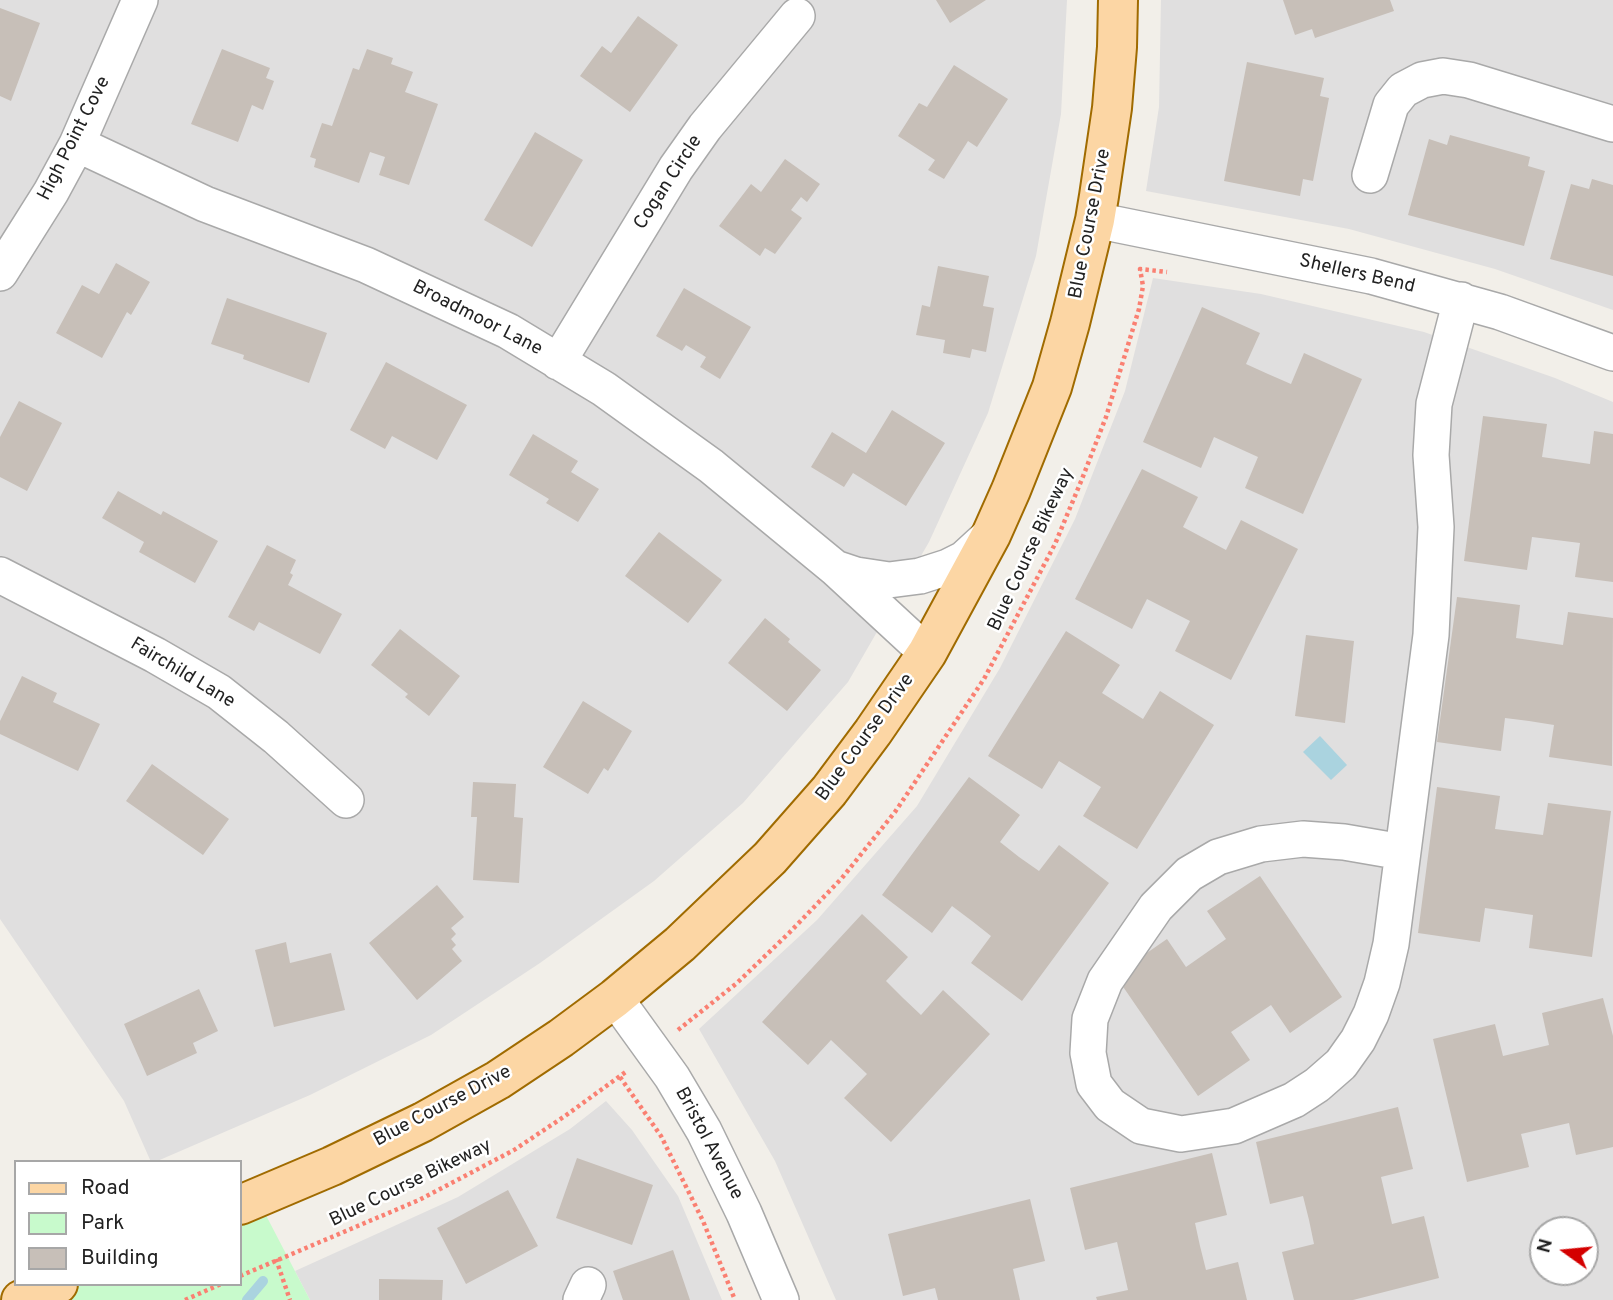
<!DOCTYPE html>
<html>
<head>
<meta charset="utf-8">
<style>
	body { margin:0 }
	#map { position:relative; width:1613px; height:1300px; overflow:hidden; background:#f2efe9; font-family:Overpass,sans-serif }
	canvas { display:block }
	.legend { position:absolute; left:14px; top:1160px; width:228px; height:126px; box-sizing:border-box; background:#fff; border:2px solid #a7a7a7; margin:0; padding:9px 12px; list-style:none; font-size:21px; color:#222 }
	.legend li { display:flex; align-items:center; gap:14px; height:35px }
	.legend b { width:35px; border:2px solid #a7a7a7 }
	.north { position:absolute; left:1529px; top:1216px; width:70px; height:70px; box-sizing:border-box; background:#fff; border:2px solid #a7a7a7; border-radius:50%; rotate:285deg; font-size:19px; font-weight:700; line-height:28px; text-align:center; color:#222 }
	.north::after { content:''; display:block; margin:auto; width:24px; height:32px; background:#d40000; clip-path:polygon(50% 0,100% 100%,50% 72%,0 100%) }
</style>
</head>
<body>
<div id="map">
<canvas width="1613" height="1300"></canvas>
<ul class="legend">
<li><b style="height:9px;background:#fcd6a4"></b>Road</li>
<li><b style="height:19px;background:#c8facc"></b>Park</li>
<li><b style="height:19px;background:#c7bfb8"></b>Building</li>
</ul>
<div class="north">N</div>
</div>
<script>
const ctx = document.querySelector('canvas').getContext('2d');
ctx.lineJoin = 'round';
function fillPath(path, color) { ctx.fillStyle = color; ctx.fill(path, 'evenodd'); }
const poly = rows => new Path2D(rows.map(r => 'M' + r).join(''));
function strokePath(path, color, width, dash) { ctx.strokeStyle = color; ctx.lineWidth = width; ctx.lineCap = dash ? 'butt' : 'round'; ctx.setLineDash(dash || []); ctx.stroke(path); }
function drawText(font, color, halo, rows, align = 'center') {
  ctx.font = font + ' Overpass,sans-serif'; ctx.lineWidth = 5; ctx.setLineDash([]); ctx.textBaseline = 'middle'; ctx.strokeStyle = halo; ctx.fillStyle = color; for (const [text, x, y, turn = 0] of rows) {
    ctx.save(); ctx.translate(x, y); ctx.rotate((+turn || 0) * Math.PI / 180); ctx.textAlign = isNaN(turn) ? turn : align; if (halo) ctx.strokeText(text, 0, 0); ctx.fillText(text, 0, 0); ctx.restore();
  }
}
fillPath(poly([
	[0,0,1067,0,1061,114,1036,256,988,413,929,542,848,682,743,803,654,881,540,963,431,1035,310,1095,155,1162,151,1162,124,1101,0,919],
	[1161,0,1613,0,1613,310,1495,269,1349,229,1146,191,1159,107],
	[1153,278,1261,294,1424,332,1555,378,1613,402,1613,1300,836,1300,775,1161,699,1029,817,920,917,806,1000,668,1075,519,1125,391],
	[1543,1230,1585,1230,1585,1272,1543,1272],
	[606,1101,632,1130,678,1196,722,1300,310,1300,295,1271,458,1197,570,1129]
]), '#e0dfdf');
fillPath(poly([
	[257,1198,310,1300,21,1300,58,1284,240,1284,240,1205]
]), '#c8facc');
fillPath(poly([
	[1320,736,1347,765,1331,780,1303,752]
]), '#aad3df');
strokePath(poly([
	[247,1300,263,1281]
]), '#aad3df', 10);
fillPath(poly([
	[936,0,986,0,950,23],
	[1283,0,1390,0,1394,11,1315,38,1312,29,1295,35],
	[0,8,40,23,11,101,0,96],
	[638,16,678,45,630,112,580,76,602,46,611,53],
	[222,49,270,68,266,78,274,81,263,110,252,105,238,142,191,124],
	[367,49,393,58,391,64,413,72,405,92,438,104,409,185,379,175,385,157,370,152,359,183,314,167,316,159,310,157,322,123,332,126,353,68,359,70],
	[1247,62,1324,78,1320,96,1329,98,1313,181,1303,179,1300,196,1224,181],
	[954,65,1008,99,977,147,968,141,944,179,928,170,935,160,898,136,919,103,927,107],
	[535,132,583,160,532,247,484,220],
	[1450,135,1530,157,1528,166,1545,171,1524,246,1408,215,1429,139,1447,145],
	[785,159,820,184,807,202,801,197,791,210,802,218,775,254,765,248,760,256,719,226,751,184,761,192],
	[1592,179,1613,185,1613,276,1550,259,1571,184,1589,189],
	[116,263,150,282,131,315,127,312,102,358,56,333,82,285,99,294],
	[938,266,989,276,983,306,994,308,986,352,972,349,970,358,943,353,945,340,916,335,922,305,930,307],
	[684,288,751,327,720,379,700,367,706,357,686,345,682,351,656,336],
	[227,298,327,333,309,383,243,359,244,355,211,344],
	[1202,307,1260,333,1246,364,1268,374,1291,384,1304,353,1362,379,1303,514,1245,488,1258,457,1214,437,1201,468,1143,442],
	[386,362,467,405,437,460,392,436,385,449,350,430],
	[19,401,62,423,27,491,0,477,0,437],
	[892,410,945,443,906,506,853,473,844,487,811,467,832,432,866,453],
	[1483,416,1547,424,1542,457,1590,464,1594,431,1613,434,1613,582,1575,577,1580,543,1532,537,1527,570,1464,561],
	[533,434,578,461,571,472,599,489,578,522,546,503,549,499,509,475],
	[1142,469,1198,497,1183,527,1226,550,1241,520,1298,549,1231,680,1175,651,1190,621,1147,599,1132,629,1075,599],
	[118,491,161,515,163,511,218,541,195,583,139,552,144,542,102,518],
	[659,532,722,580,688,623,625,576],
	[267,545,296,560,290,573,293,575,288,585,342,614,320,654,259,622,254,631,228,617],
	[1457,597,1520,605,1516,638,1563,645,1568,612,1613,618,1612,766,1549,757,1554,725,1529,721,1505,718,1501,751,1437,742],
	[765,618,790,639,788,642,821,670,787,711,728,663],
	[400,629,460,676,429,716,405,697,408,694,371,665],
	[1066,631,1120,665,1102,693,1143,719,1160,691,1214,725,1137,849,1083,816,1101,787,1059,761,1042,789,988,756],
	[1306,635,1354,641,1345,723,1295,716],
	[22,676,57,693,53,702,100,724,78,771,0,734,0,721],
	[583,701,632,731,608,771,604,768,588,794,543,767],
	[152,764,229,819,203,855,126,801],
	[969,777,1020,815,1000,842,1019,857,1039,871,1059,845,1109,883,1022,1001,971,963,991,936,972,921,952,906,932,933,882,895],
	[473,782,516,784,514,817,523,818,519,883,473,880,477,817,471,817],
	[1437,787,1500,796,1495,829,1543,835,1548,803,1611,811,1592,957,1529,948,1533,915,1485,908,1480,942,1418,933],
	[1260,876,1342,997,1290,1033,1271,1005,1231,1032,1250,1060,1198,1096,1115,975,1167,939,1186,967,1226,939,1207,911],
	[437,885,464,917,451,928,456,934,451,939,456,945,452,949,462,961,417,1000,369,943],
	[862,914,908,957,886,981,903,998,921,1015,943,990,990,1034,891,1142,844,1098,867,1074,831,1040,808,1065,762,1022],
	[286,942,290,963,331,953,345,1010,274,1027,255,950],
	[199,989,218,1031,193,1043,197,1053,147,1076,124,1024],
	[1603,998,1613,1036,1613,1147,1576,1155,1569,1123,1521,1134,1529,1167,1467,1182,1433,1039,1495,1024,1503,1056,1549,1045,1542,1013],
	[1398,1107,1413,1169,1381,1177,1392,1224,1424,1216,1439,1278,1353,1300,1294,1300,1282,1252,1314,1244,1309,1220,1303,1196,1270,1204,1256,1142],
	[1212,1153,1227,1215,1195,1223,1200,1246,1206,1270,1238,1262,1247,1300,1097,1300,1096,1297,1128,1290,1117,1242,1085,1250,1070,1188],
	[577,1158,653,1185,632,1245,556,1218],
	[508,1190,538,1246,466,1284,437,1228],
	[1030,1199,1045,1261,1013,1269,1020,1300,938,1300,935,1288,903,1296,888,1234],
	[673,1250,690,1300,623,1300,613,1271],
	[379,1279,443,1280,442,1300,379,1300]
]), '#c7bfb8');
const minor = poly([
	[77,144,205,204,366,265,508,331,604,389,711,466,835,568,927,653],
	[1370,175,1391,105,1403,90,1422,80,1443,76,1469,80,1613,124],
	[1095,220,1371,276,1500,312,1613,353],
	[0,273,51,192,77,144,140,0],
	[558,362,676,168,705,127,797,16],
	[838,569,856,575,889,580,920,576,948,567,964,559,989,536],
	[0,575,155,655,219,692,276,737,346,800],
	[1402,852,1344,842,1303,839,1261,844,1218,857,1189,874,1156,907,1105,981,1090,1019,1088,1053,1094,1084,1110,1105,1141,1126,1181,1134,1234,1126,1294,1100,1317,1085,1341,1064,1358,1040,1371,1014,1382,983,1391,944,1431,635,1436,527,1431,455,1434,404,1461,300],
	[615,998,672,1077,704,1131,744,1213,781,1300],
	[581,1300,588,1285]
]);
const major = poly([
	[240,1205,332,1166,423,1122,498,1080,561,1038,615,998,680,944,770,858,829,791,873,732,927,653,991,535,1011,490,1052,387,1070,323,1095,220,1099,196,1112,108,1117,47,1118,0],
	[21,1300,58,1284]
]);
strokePath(minor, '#a9a9a9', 38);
strokePath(major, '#a06b00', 42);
strokePath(poly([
	[678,1030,737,983,789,933,842,878,895,812,984,679,1055,544,1082,479,1106,417,1139,309,1143,286,1140,269,1167,272],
	[620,1077,661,1136,703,1221,735,1300],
	[276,1259,290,1300],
	[240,1276,419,1200,461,1178,514,1150,565,1116,627,1071],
	[185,1300,221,1284]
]), '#fa8072', 4.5, [3.5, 3.5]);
strokePath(minor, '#fff', 35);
strokePath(major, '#fcd6a4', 38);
drawText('19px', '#222', '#fff', [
	["High Point Cove",75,139,-63],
	["Cogan Circle",669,183,-57],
	["Blue Course Drive",1091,224,-79],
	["Shellers Bend",1357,275,13],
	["Broadmoor Lane",477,319,27],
	["Blue Course Bikeway",1032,550,-65],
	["Fairchild Lane",182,674,31],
	["Blue Course Drive",866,738,-54],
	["Blue Course Drive",443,1107,-28],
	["Bristol Avenue",708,1144,62],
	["Blue Course Bikeway",411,1184,-26]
]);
</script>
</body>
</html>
